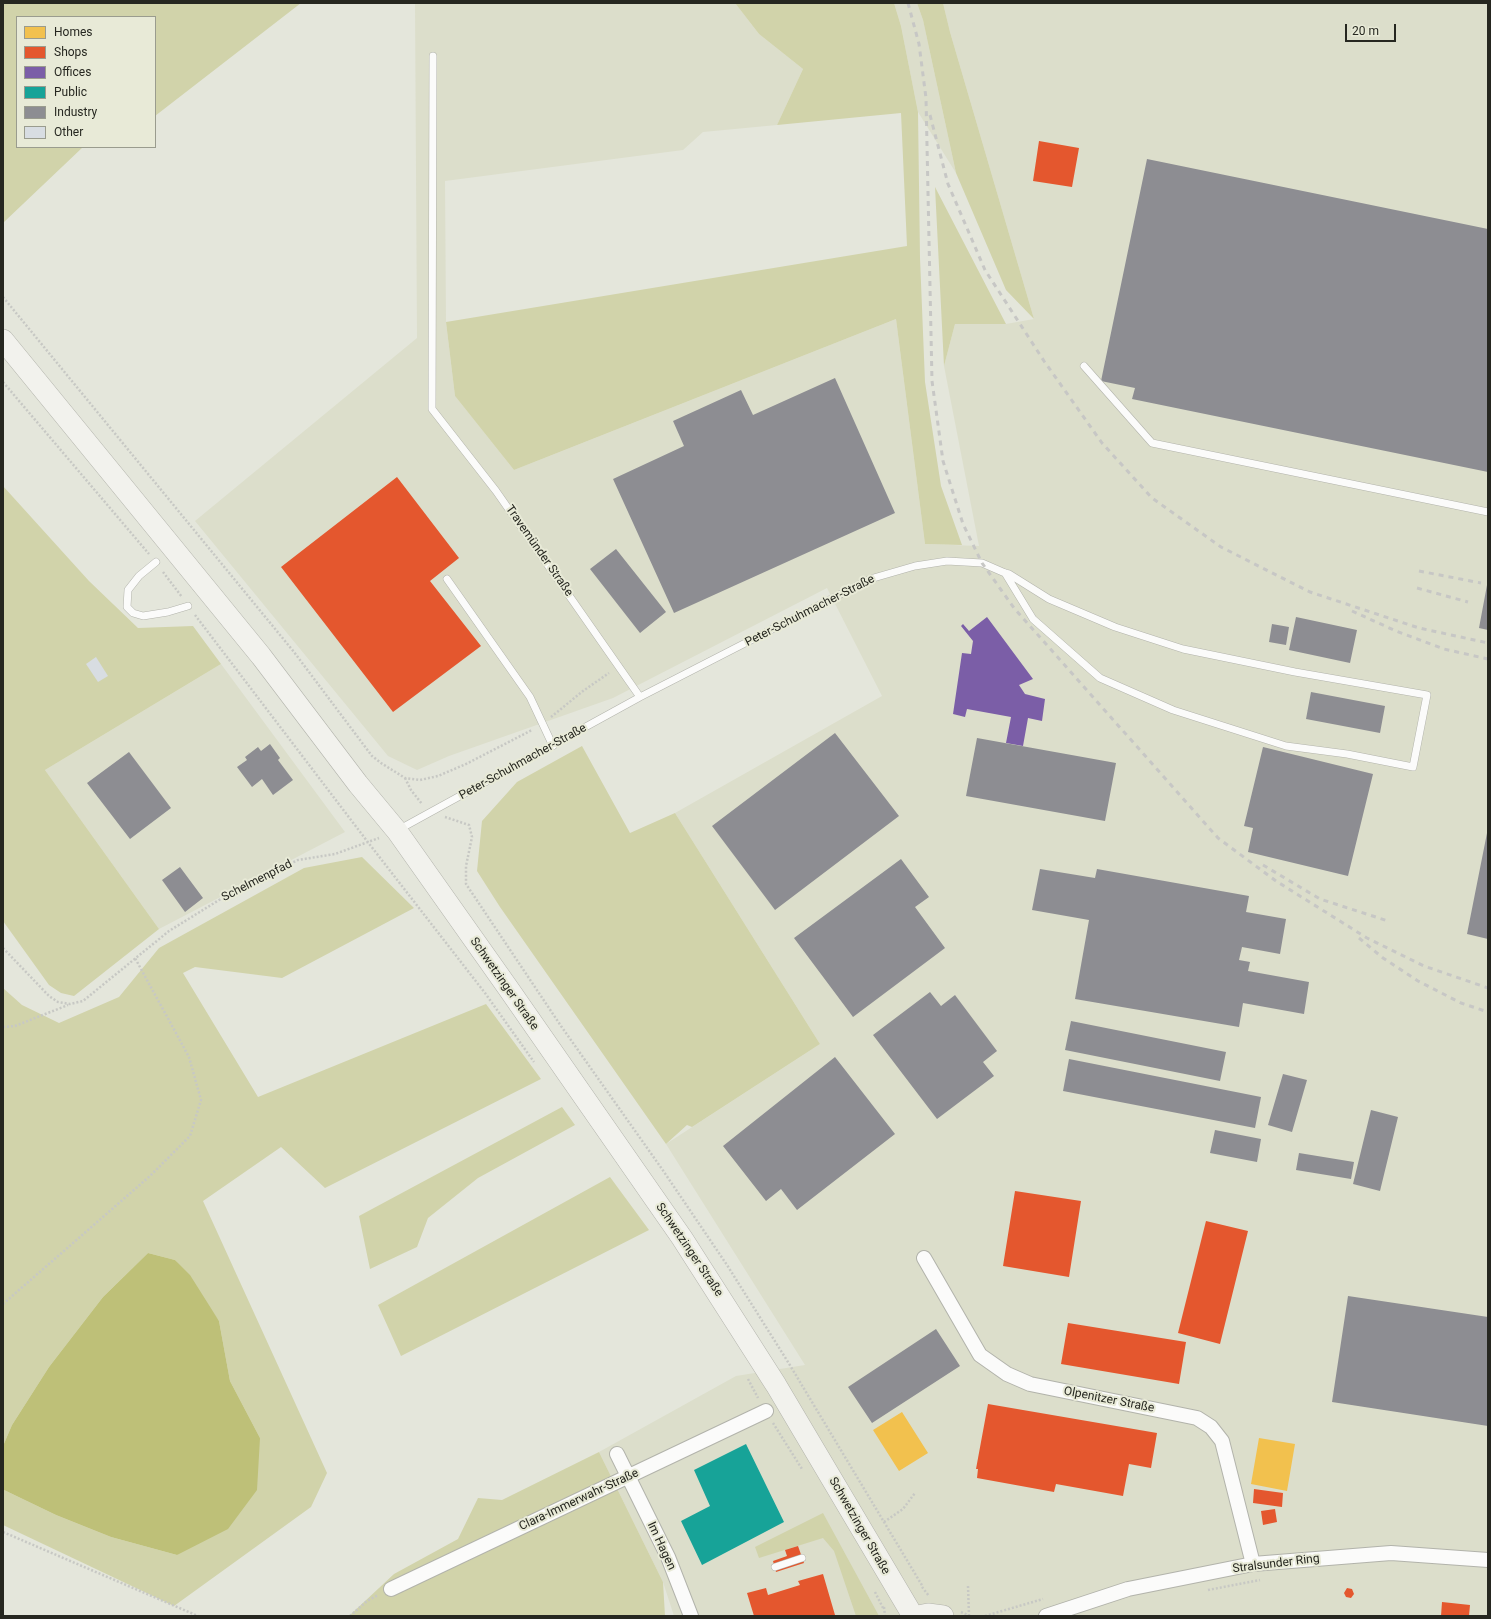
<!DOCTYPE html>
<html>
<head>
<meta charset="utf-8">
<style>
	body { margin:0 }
	#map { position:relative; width:1491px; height:1619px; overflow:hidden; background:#e4e6db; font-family:Roboto,sans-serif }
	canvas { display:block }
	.frame { position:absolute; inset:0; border:4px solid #262720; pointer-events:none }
	.legend { position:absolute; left:16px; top:16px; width:140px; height:132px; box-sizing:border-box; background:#e8ead7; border:1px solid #9a9c8e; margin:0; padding:5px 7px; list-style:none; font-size:12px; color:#262720 }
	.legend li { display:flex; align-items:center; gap:8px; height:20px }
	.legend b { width:20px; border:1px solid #9a9c8e }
	.scale { position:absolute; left:1345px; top:24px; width:51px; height:18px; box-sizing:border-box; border:2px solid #262720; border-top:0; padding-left:5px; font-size:12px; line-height:14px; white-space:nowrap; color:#262720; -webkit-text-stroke:3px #e8ead7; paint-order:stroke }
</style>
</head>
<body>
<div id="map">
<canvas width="1491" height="1619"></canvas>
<div class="frame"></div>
<ul class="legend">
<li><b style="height:11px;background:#f2c14e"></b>Homes</li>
<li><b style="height:11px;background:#e4572e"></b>Shops</li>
<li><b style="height:11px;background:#7b5ea7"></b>Offices</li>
<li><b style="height:11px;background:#17a398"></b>Public</li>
<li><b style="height:11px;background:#8d8d92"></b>Industry</li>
<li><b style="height:11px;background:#d8dde2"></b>Other</li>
</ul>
<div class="scale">20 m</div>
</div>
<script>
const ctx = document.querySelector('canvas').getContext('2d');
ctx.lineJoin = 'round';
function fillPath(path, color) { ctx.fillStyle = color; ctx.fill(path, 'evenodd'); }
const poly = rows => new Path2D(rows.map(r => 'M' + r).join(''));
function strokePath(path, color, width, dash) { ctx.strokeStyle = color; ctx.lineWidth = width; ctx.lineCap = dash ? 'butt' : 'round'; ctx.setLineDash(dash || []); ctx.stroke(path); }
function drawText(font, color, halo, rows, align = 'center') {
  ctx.font = font + ' Roboto,sans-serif'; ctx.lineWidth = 4; ctx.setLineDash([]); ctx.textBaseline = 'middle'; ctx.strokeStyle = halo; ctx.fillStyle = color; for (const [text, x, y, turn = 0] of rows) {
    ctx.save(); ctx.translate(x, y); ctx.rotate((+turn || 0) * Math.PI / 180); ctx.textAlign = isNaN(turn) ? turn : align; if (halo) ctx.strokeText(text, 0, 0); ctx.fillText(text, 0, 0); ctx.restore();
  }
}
fillPath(poly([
	[415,3,735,3,759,34,803,69,777,125,703,132,683,150,445,181,446,322,455,396,514,470,896,319,925,544,979,546,944,366,955,324,1006,324,1034,319,950,32,943,3,1488,3,1488,1616,674,1616,663,1582,599,1452,736,1376,805,1365,666,1144,820,1044,675,813,882,696,827,588,613,698,449,756,417,770,388,756,195,521,417,338],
	[894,3,917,3,923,20,956,173,918,112,901,26],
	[221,664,345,832,159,929,45,770]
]), '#dcdecb');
fillPath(poly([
	[3,3,301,3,155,116,155,17,17,17,17,147,83,147,3,223],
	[735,3,894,3,901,26,918,112,920,258,925,382,941,486,962,545,925,544,896,319,514,470,455,396,446,322,907,246,901,113,777,125,803,69,759,34],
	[917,3,943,3,950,32,1034,319,1006,290,956,173,923,20],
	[935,187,1006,324,955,324,944,366],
	[3,486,89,581,138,628,193,626,221,664,45,770,159,929,74,996,61,993,49,985,3,921],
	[582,746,630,833,675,813,820,1044,692,1127,687,1125,666,1144,500,907,477,871,482,821,517,782],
	[362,857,414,908,282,978,195,967,183,973,258,1097,486,1004,541,1079,325,1188,281,1147,203,1201,327,1473,311,1507,174,1606,3,1525,3,1488,4,1490,56,1515,111,1537,177,1555,260,1438,230,1381,219,1321,175,1260,148,1253,103,1297,49,1367,12,1425,3,1446,3,988,22,1005,59,1023,119,997,159,948,304,868],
	[562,1107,575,1125,478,1178,428,1218,417,1247,370,1269,359,1216],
	[610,1177,649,1230,401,1356,378,1305],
	[599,1452,663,1582,665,1616,349,1616,394,1574,458,1539,478,1498,502,1500],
	[823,1513,879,1616,856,1616,834,1551,823,1538,759,1558,755,1547]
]), '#d1d3aa');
fillPath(poly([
	[148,1253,175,1260,190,1275,219,1321,230,1381,260,1438,257,1490,228,1529,177,1555,111,1537,56,1515,4,1490,3,1488,3,1446,12,1425,49,1367,103,1297]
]), '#bec078');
fillPath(poly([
	[902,1412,928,1453,899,1471,873,1430],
	[1259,1438,1295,1444,1287,1491,1251,1484]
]), '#f2c14e');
fillPath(poly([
	[1039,141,1079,148,1072,187,1033,181],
	[397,477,459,558,430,581,481,646,393,712,281,567],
	[1015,1191,1081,1201,1069,1277,1003,1266],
	[1206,1221,1248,1231,1220,1344,1178,1333],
	[1068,1323,1186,1342,1179,1384,1061,1364],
	[988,1404,1157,1433,1151,1468,1129,1464,1123,1496,1056,1484,1054,1492,977,1478,978,1469,976,1469],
	[1254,1489,1283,1493,1282,1507,1253,1503],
	[1275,1509,1277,1522,1263,1525,1261,1511],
	[798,1546,804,1563,776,1572,773,1561,787,1556,785,1550],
	[823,1574,835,1615,754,1616,747,1593,766,1588,768,1595,800,1585,798,1581],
	[1347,1588,1352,1589,1354,1594,1351,1598,1346,1597,1344,1593],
	[1442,1602,1470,1605,1469,1616,1441,1616]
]), '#e4572e');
fillPath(poly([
	[987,617,1033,679,1019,685,1025,694,1045,699,1042,721,1028,718,1023,746,1006,743,1011,717,967,709,965,717,953,714,962,653,971,654,973,641,961,626,963,624,969,631]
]), '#7b5ea7');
fillPath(poly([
	[746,1444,784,1522,702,1565,681,1521,710,1506,694,1470]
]), '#17a398');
fillPath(poly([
	[1147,159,1488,229,1488,472,1132,399,1135,388,1101,381],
	[835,378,895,513,674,613,613,479,684,446,673,421,741,390,753,415],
	[616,549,666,612,640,633,590,569],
	[1487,585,1488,585,1488,630,1479,628],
	[1296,617,1357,630,1350,663,1289,650],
	[1272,624,1289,627,1286,645,1269,642],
	[1311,692,1385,706,1380,733,1306,719],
	[835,733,899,816,775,910,712,826],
	[977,738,1116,763,1105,821,966,796],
	[270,744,280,758,278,760,293,780,273,795,262,779,252,787,237,767,247,760,245,757,258,747,261,751],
	[1263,747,1373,774,1348,876,1248,852,1253,828,1244,826],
	[129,752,171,808,130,839,87,783],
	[1487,833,1488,833,1488,939,1467,934],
	[901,859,929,897,915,907,945,948,853,1017,794,938],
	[180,867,203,898,185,912,162,880],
	[1040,869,1095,878,1097,869,1249,896,1246,912,1286,919,1280,954,1242,947,1239,960,1250,962,1248,971,1309,982,1304,1014,1243,1003,1239,1027,1075,999,1089,920,1032,910],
	[930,992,941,1006,955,995,997,1051,983,1062,994,1076,937,1119,873,1035],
	[1071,1021,1226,1052,1220,1081,1065,1050],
	[835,1057,895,1134,797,1210,781,1189,766,1201,723,1146],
	[1069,1059,1261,1097,1255,1128,1063,1091],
	[1283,1074,1307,1080,1292,1132,1268,1125],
	[1371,1110,1398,1117,1380,1191,1353,1184],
	[1215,1130,1261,1139,1257,1162,1210,1153],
	[1299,1153,1354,1162,1351,1179,1296,1170],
	[1348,1296,1488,1317,1488,1426,1332,1402],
	[936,1329,960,1366,872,1423,848,1387]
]), '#8d8d92');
fillPath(poly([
	[96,657,108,676,98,682,86,664]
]), '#d8dde2');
const service = poly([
	[433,56,432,409,496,491,640,697],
	[1084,366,1152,443,1488,512],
	[156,562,139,576,128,590,127,607,133,613,143,616,168,612,188,606],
	[447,579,530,697,553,746],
	[398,830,640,697,870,579,915,566,947,561,982,563,1005,573,1009,574,1049,599,1115,627,1183,649,1295,672,1427,695,1413,767,1347,754,1286,746,1173,710,1100,678,1033,619,1005,573],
	[775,1567,802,1558]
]);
const minor = poly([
	[924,1258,980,1355,1007,1374,1030,1384,1197,1418,1211,1427,1222,1441,1253,1564],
	[617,1454,668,1557,691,1616],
	[391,1589,766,1411],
	[1046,1616,1128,1589,1253,1564,1391,1553,1488,1560]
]);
const secondary = poly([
	[3,340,261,656,358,784,397,831,508,988,682,1238,776,1385,913,1616],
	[918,1616,928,1614,943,1616]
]);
strokePath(service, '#b2b3ab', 8);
strokePath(minor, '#b2b3ab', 16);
strokePath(secondary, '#b2b3ab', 22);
strokePath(poly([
	[3,297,294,652,372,756,381,763,405,778,420,780,438,776,466,764,532,730],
	[3,382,149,554],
	[163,572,182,597],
	[195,615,367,841,485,993,534,1062],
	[551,717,583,691,609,673],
	[405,778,411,790,422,804],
	[445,817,469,825,472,837,466,866,466,884,561,1026,662,1169,727,1265,788,1362,923,1587],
	[3,948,49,996,58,1002,70,1004,83,1001,169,931,232,892,298,860,335,854,379,838],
	[3,1027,15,1026,68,1005],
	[3,1304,150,1176,190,1136,201,1100,189,1057,135,958],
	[748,1379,758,1398],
	[773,1423,802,1469],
	[884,1522,903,1509,915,1493],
	[3,1532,198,1616],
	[968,1586,969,1616],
	[922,1587,929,1596],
	[1208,1590,1260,1580],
	[875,1592,883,1608],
	[884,1607,885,1616],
	[961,1612,970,1616],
	[350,1616,367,1601,378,1595],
	[985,1616,1043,1599]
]), '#c7c8c4', 2.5, [2, 2]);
strokePath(service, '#fbfbfa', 7);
strokePath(minor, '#fbfbfa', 14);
strokePath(secondary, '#f2f2ed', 21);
strokePath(poly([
	[908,3,919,44,926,98,932,381,943,461,963,524,982,563,1014,608,1218,838,1276,881,1367,938,1424,966,1488,988],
	[930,115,948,184,985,270,1044,361,1102,443,1152,498,1221,547,1310,592,1419,628,1488,643],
	[1419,571,1481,583],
	[1417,588,1468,602],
	[1352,611,1396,631,1444,649,1488,659],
	[1263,865,1320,899,1388,921],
	[1359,938,1383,958,1418,981,1461,1003,1488,1012]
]), '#c7c7c5', 3, [5, 5]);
drawText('12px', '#262720', '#e8ead7', [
	["Travemünder Straße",539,551,55],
	["Peter-Schuhmacher-Straße",810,611,-27],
	["Peter-Schuhmacher-Straße",523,762,-29],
	["Schelmenpfad",257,881,-27],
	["Schwetzinger Straße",504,984,55],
	["Schwetzinger Straße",689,1250,56],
	["Olpenitzer Straße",1109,1400,11],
	["Clara-Immerwahr-Straße",579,1500,-25],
	["Schwetzinger Straße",859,1526,60],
	["Im Hagen",661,1546,65],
	["Stralsunder Ring",1276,1564,-7]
]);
</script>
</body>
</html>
